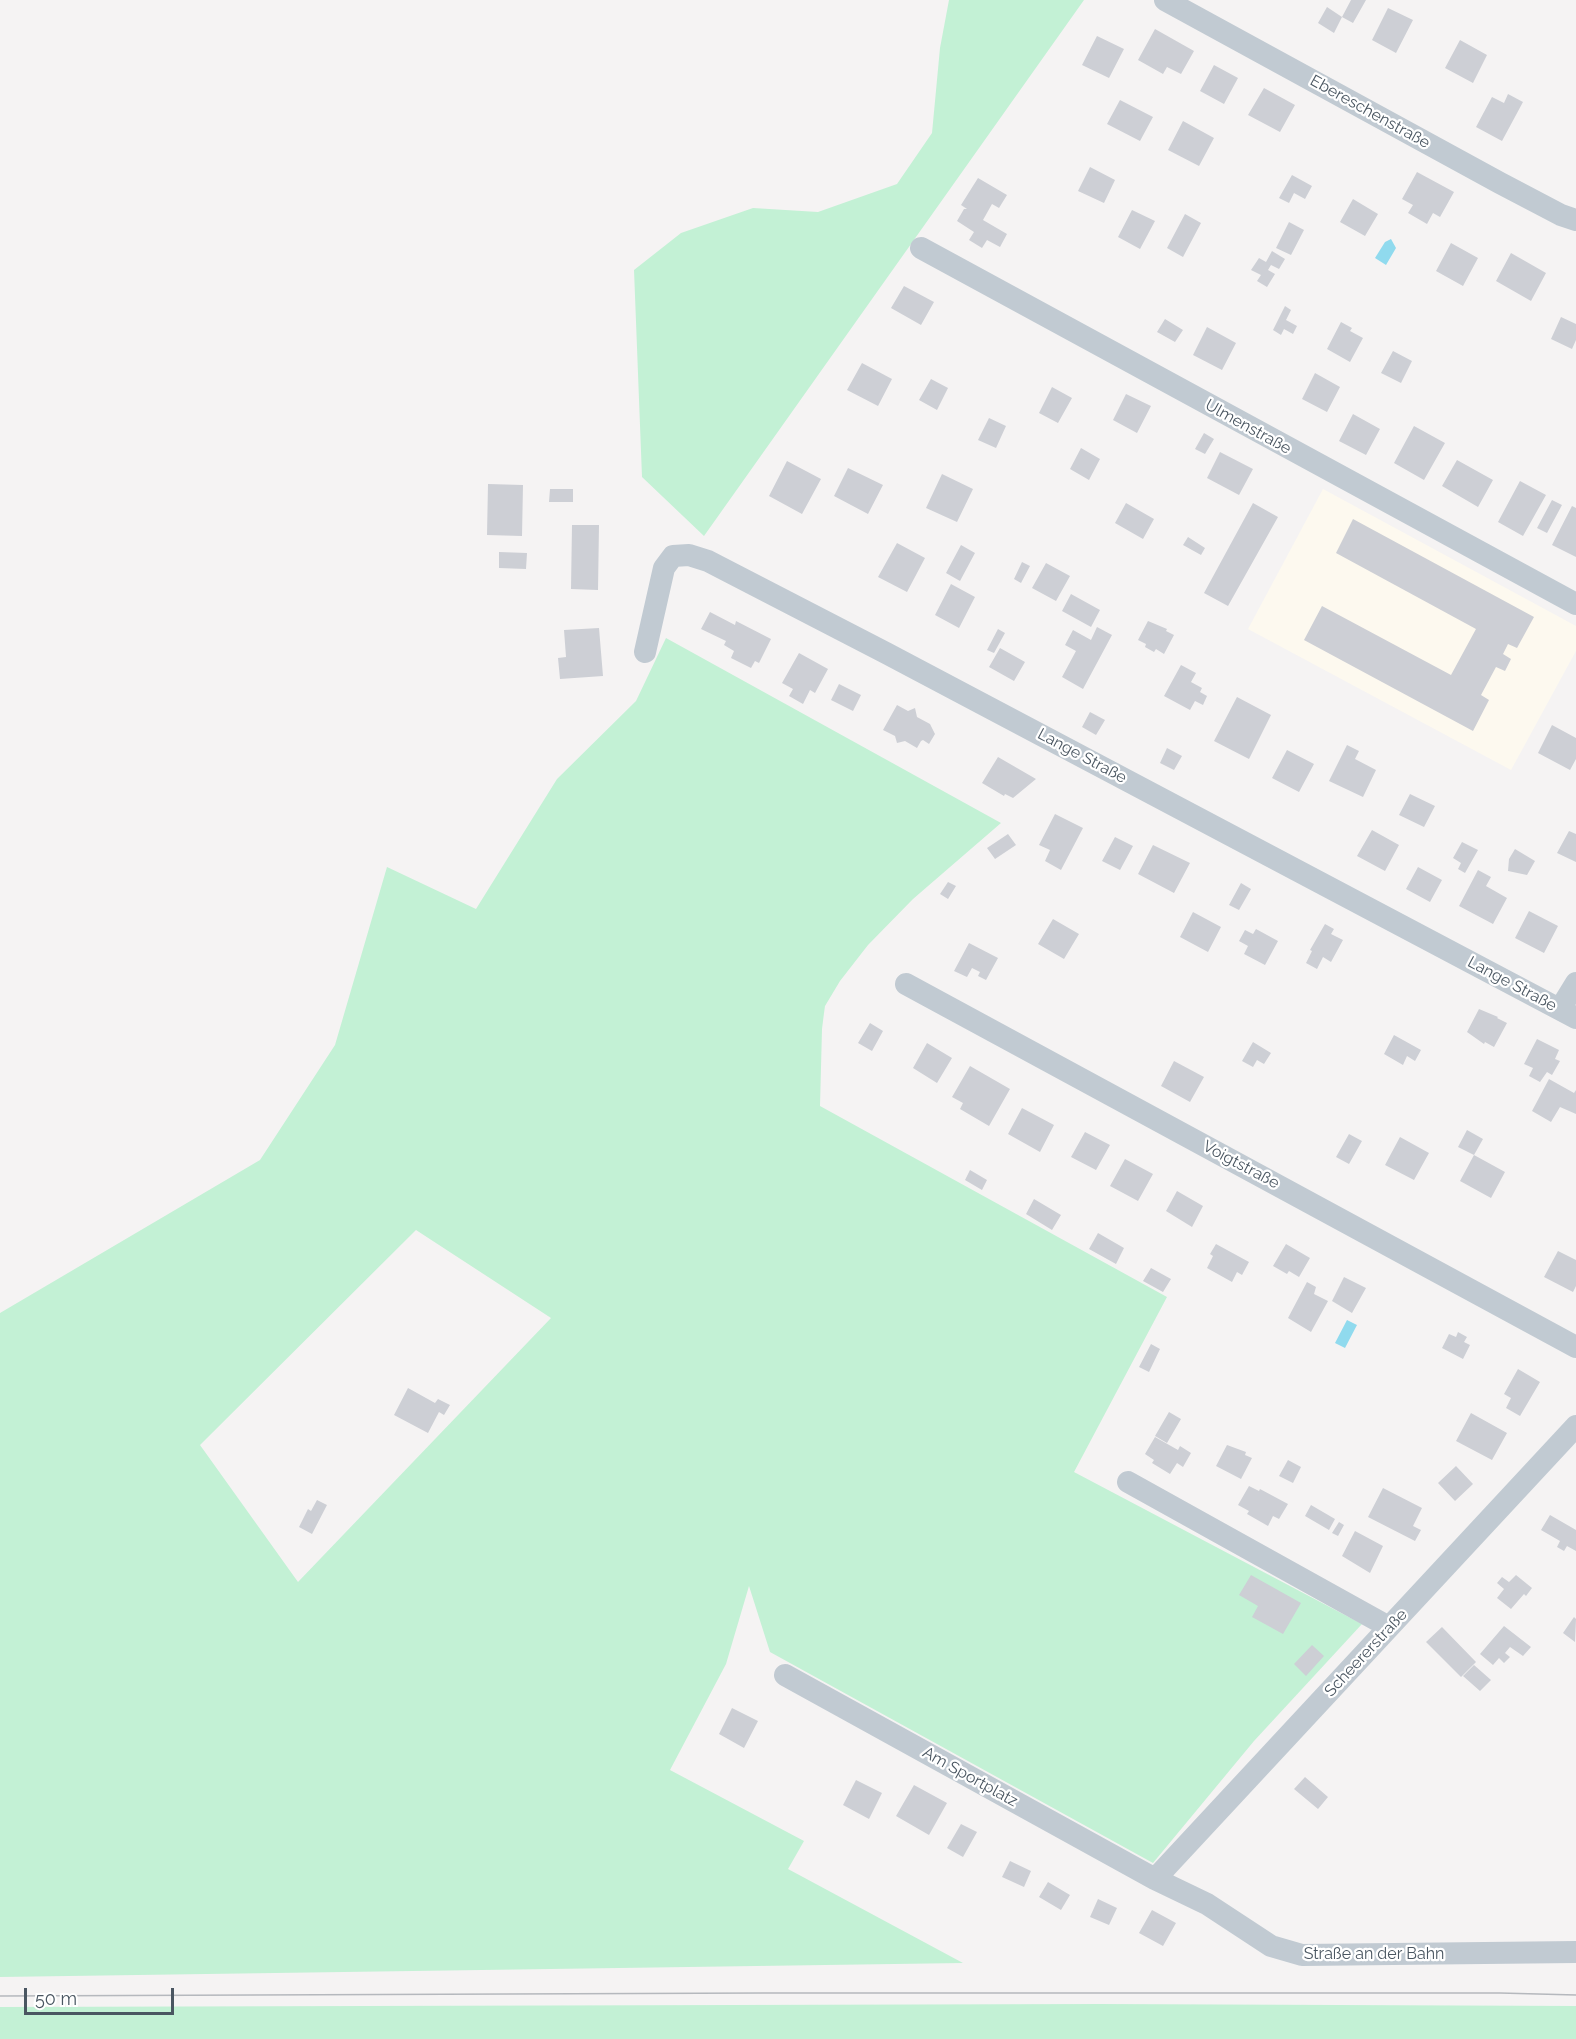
<!DOCTYPE html>
<html>
<head>
<meta charset="utf-8">
<style>
	body { margin:0 }
	#map { position:relative; width:1576px; height:2039px; overflow:hidden; background:#f5f3f3; font-family:Raleway,sans-serif }
	canvas { display:block }
	.scale { position:absolute; left:24px; top:1988px; width:150px; height:27px; box-sizing:border-box; border:3px solid #4a5661; border-top:0; padding-left:8px; font-size:18px; line-height:21px; white-space:nowrap; color:#4a5661; -webkit-text-stroke:4px #fff; paint-order:stroke }
</style>
</head>
<body>
<div id="map">
<canvas width="1576" height="2039"></canvas>
<div class="scale">50 m</div>
</div>
<script>
const ctx = document.querySelector('canvas').getContext('2d');
ctx.lineJoin = 'round';
function fillPath(path, color) { ctx.fillStyle = color; ctx.fill(path, 'evenodd'); }
const poly = rows => new Path2D(rows.map(r => 'M' + r).join(''));
function strokePath(path, color, width, dash) { ctx.strokeStyle = color; ctx.lineWidth = width; ctx.lineCap = dash ? 'butt' : 'round'; ctx.setLineDash(dash || []); ctx.stroke(path); }
function drawText(font, color, halo, rows, align = 'center') {
  ctx.font = font + ' Raleway,sans-serif'; ctx.lineWidth = 4.5; ctx.setLineDash([]); ctx.textBaseline = 'middle'; ctx.strokeStyle = halo; ctx.fillStyle = color; for (const [text, x, y, turn = 0] of rows) {
    ctx.save(); ctx.translate(x, y); ctx.rotate((+turn || 0) * Math.PI / 180); ctx.textAlign = isNaN(turn) ? turn : align; if (halo) ctx.strokeText(text, 0, 0); ctx.fillText(text, 0, 0); ctx.restore();
  }
}
fillPath(poly([
	[1323,489,1576,626,1576,651,1511,770,1248,629]
]), '#fdf9ef');
fillPath(poly([
	[949,0,1084,0,704,536,642,477,634,270,681,233,753,208,818,212,897,184,932,133,940,48],
	[666,638,1001,823,913,899,868,945,840,981,825,1006,824,1013,822,1029,820,1106,1167,1297,1074,1472,1362,1624,1254,1741,1153,1863,770,1652,749,1586,726,1664,670,1770,804,1841,788,1869,963,1963,0,1977,0,1313,260,1160,335,1045,387,867,476,909,557,779,636,701],
	[416,1230,551,1318,298,1582,200,1445],
	[1100,2004,1576,2006,1576,2039,0,2039,0,2007]
]), '#c3f1d5');
fillPath(poly([
	[1391,239,1396,248,1386,265,1375,258,1385,242],
	[1347,1320,1357,1325,1345,1348,1335,1343]
]), '#90daee');
fillPath(poly([
	[1351,0,1366,0,1353,23,1342,17],
	[1327,7,1342,17,1334,33,1318,23],
	[1388,8,1413,20,1396,53,1372,40],
	[1155,29,1194,51,1181,74,1167,67,1163,74,1138,60],
	[1097,36,1124,49,1109,78,1082,65],
	[1460,40,1487,55,1473,83,1445,68],
	[1214,65,1238,78,1224,104,1200,91],
	[1264,88,1295,105,1280,132,1248,115],
	[1508,94,1523,102,1502,141,1476,127,1492,97,1504,103],
	[1120,100,1153,117,1140,141,1107,124],
	[1183,121,1214,138,1199,166,1168,150],
	[1090,167,1115,180,1104,203,1078,191],
	[1417,172,1454,192,1440,217,1433,213,1427,224,1408,213,1413,205,1402,199],
	[1292,175,1312,186,1305,199,1294,193,1289,203,1279,198],
	[978,178,1007,195,999,208,992,204,983,220,1007,234,1000,247,987,240,982,248,969,240,974,232,957,221,964,209,967,209,961,205],
	[1353,199,1378,214,1365,236,1340,222],
	[1132,210,1155,221,1140,249,1118,237],
	[1185,214,1201,223,1183,257,1167,248],
	[1289,222,1304,230,1291,255,1276,248],
	[1451,243,1478,258,1463,286,1436,271],
	[1272,251,1285,259,1279,269,1271,265,1268,270,1275,274,1267,287,1257,281,1261,275,1251,270,1259,258,1266,262],
	[1511,253,1546,273,1531,301,1496,281],
	[904,286,934,302,921,325,891,308],
	[1285,306,1291,310,1286,320,1297,326,1293,334,1284,329,1281,335,1273,330],
	[1561,317,1576,324,1576,340,1572,349,1551,339],
	[1165,319,1183,330,1175,342,1157,332],
	[1341,322,1352,328,1350,331,1363,338,1350,362,1327,349],
	[1207,327,1236,343,1222,370,1193,355],
	[1393,351,1412,361,1401,383,1381,373],
	[862,363,892,379,878,406,847,390],
	[1315,373,1340,387,1327,412,1302,399],
	[931,379,948,388,937,410,919,400],
	[1052,387,1072,398,1058,423,1039,413],
	[1126,394,1151,406,1137,433,1113,420],
	[1353,414,1380,429,1366,455,1339,441],
	[989,418,1006,426,996,448,978,440],
	[1414,426,1445,443,1424,480,1394,463],
	[1204,433,1214,439,1205,454,1195,449],
	[1081,448,1100,459,1089,480,1070,469],
	[1220,452,1253,469,1239,495,1207,478],
	[1457,460,1493,480,1478,507,1442,486],
	[787,461,821,479,802,514,769,496],
	[848,468,883,485,868,514,834,496],
	[942,474,973,489,957,522,926,508],
	[1520,481,1546,495,1523,536,1498,522],
	[488,484,523,485,522,536,487,535],
	[550,489,573,489,573,502,549,502],
	[1552,500,1562,505,1547,533,1537,528],
	[1126,503,1154,519,1143,539,1115,523],
	[1253,503,1278,517,1228,606,1204,593],
	[1572,506,1576,508,1576,557,1552,545],
	[1353,519,1534,617,1517,648,1508,644,1503,654,1511,659,1505,671,1496,667,1481,695,1489,700,1473,731,1304,640,1322,606,1451,675,1476,629,1336,553],
	[572,525,599,525,598,590,571,589],
	[1188,537,1205,548,1201,555,1183,545],
	[897,543,925,558,907,592,878,577],
	[961,545,975,553,960,581,946,573],
	[499,552,527,553,526,569,499,568],
	[1022,562,1030,566,1021,583,1014,579],
	[1046,563,1070,576,1056,601,1032,588],
	[951,584,975,597,959,628,935,615],
	[1071,594,1100,610,1091,627,1062,611],
	[710,612,735,625,736,621,771,639,759,663,755,661,751,668,731,658,734,651,724,645,726,641,701,629],
	[1148,621,1167,629,1166,631,1174,635,1164,654,1156,649,1154,652,1145,647,1146,644,1138,640],
	[1097,627,1112,635,1083,689,1062,677,1076,651,1065,645,1073,630,1091,640],
	[599,628,603,676,560,679,558,658,566,657,564,630],
	[998,629,1005,633,994,653,987,650],
	[1000,648,1025,662,1014,681,989,667],
	[799,653,828,669,815,693,810,690,803,704,789,696,793,689,782,683],
	[1181,665,1196,673,1191,682,1202,688,1200,692,1207,696,1203,705,1195,701,1190,710,1164,696],
	[839,684,861,695,853,711,831,700],
	[1237,697,1271,715,1249,759,1214,741],
	[897,705,908,711,915,708,917,717,930,724,935,734,929,744,923,740,921,741,917,748,905,741,897,743,895,736,883,730],
	[1090,712,1105,720,1096,735,1082,727],
	[1552,725,1576,738,1576,759,1570,770,1538,753],
	[1347,745,1359,751,1355,759,1376,770,1363,797,1329,781],
	[1167,748,1182,756,1174,770,1160,763],
	[1287,750,1314,764,1299,792,1272,778],
	[998,757,1036,779,1013,798,1005,794,1004,796,982,783],
	[1410,794,1435,806,1424,827,1399,815],
	[1055,814,1083,828,1061,870,1045,861,1050,850,1039,845],
	[1372,830,1399,845,1385,871,1357,856],
	[1569,831,1576,834,1576,862,1557,853],
	[1008,834,1016,845,995,859,987,848],
	[1115,837,1133,846,1120,870,1102,861],
	[1462,842,1478,850,1465,873,1458,869,1461,863,1453,858],
	[1153,845,1190,863,1174,893,1138,874],
	[1515,849,1535,861,1527,875,1508,871,1509,859],
	[1418,867,1442,880,1430,902,1406,889],
	[1478,870,1491,877,1486,886,1507,898,1493,924,1459,906],
	[948,882,956,886,948,899,940,894],
	[1241,883,1251,889,1239,910,1229,905],
	[1529,911,1558,926,1544,953,1515,938],
	[1193,912,1221,927,1208,952,1180,937],
	[1053,919,1079,934,1064,959,1038,944],
	[1325,924,1334,929,1331,934,1343,940,1331,962,1323,957,1317,969,1306,963,1312,951,1310,950],
	[1256,929,1278,941,1265,965,1244,954,1248,946,1239,941,1245,930,1253,934],
	[969,943,998,958,986,980,978,976,980,972,972,968,967,977,954,971],
	[1479,1009,1498,1017,1497,1018,1507,1023,1494,1047,1485,1042,1484,1044,1467,1032],
	[870,1023,883,1031,872,1051,858,1043],
	[1394,1035,1421,1050,1415,1061,1407,1056,1403,1065,1384,1054],
	[1537,1039,1559,1050,1555,1059,1560,1061,1552,1075,1547,1072,1540,1082,1529,1076,1533,1068,1524,1064],
	[1253,1042,1271,1053,1264,1064,1257,1060,1253,1067,1242,1061],
	[927,1043,952,1058,937,1083,913,1068],
	[1174,1061,1204,1077,1190,1102,1161,1086],
	[970,1066,1010,1089,989,1126,960,1109,963,1103,952,1097],
	[1549,1079,1574,1093,1576,1090,1576,1114,1560,1107,1551,1122,1532,1111],
	[1022,1108,1054,1125,1040,1152,1008,1134],
	[1467,1130,1483,1139,1474,1155,1458,1147],
	[1085,1132,1110,1145,1096,1170,1071,1157],
	[1349,1134,1362,1141,1349,1164,1336,1157],
	[1400,1137,1429,1153,1414,1180,1385,1165],
	[1474,1155,1505,1172,1491,1198,1460,1181],
	[1125,1159,1153,1174,1138,1201,1110,1186],
	[970,1170,987,1180,982,1190,965,1180],
	[1177,1191,1203,1206,1192,1227,1166,1211],
	[1034,1199,1061,1215,1052,1230,1026,1214],
	[1098,1233,1124,1248,1116,1264,1089,1249],
	[1216,1244,1249,1262,1242,1275,1237,1272,1232,1282,1207,1268,1213,1256,1210,1254],
	[1286,1244,1310,1258,1299,1277,1289,1271,1287,1274,1273,1266],
	[1558,1251,1576,1260,1576,1286,1573,1292,1544,1277],
	[1151,1268,1171,1279,1163,1292,1143,1281],
	[1344,1277,1366,1288,1352,1313,1332,1301],
	[1307,1282,1316,1287,1314,1294,1328,1301,1311,1332,1288,1318],
	[1458,1332,1467,1337,1464,1342,1470,1345,1463,1359,1442,1348,1449,1334,1456,1337],
	[1151,1344,1160,1349,1149,1372,1139,1367],
	[1518,1369,1540,1382,1520,1416,1506,1408,1511,1398,1504,1394],
	[408,1388,435,1403,438,1399,450,1405,444,1415,439,1412,428,1433,394,1415],
	[1169,1412,1181,1419,1167,1443,1155,1436],
	[1471,1413,1507,1433,1492,1460,1456,1441],
	[1155,1437,1178,1450,1180,1446,1191,1453,1183,1467,1177,1463,1170,1474,1152,1463,1154,1460,1145,1454],
	[1227,1445,1246,1452,1245,1455,1252,1458,1241,1479,1216,1466],
	[1288,1460,1301,1467,1293,1483,1279,1476],
	[1456,1466,1473,1484,1455,1501,1438,1483],
	[1249,1486,1259,1491,1260,1489,1288,1504,1279,1519,1273,1516,1268,1526,1247,1514,1249,1511,1238,1505],
	[1383,1488,1422,1508,1413,1526,1421,1530,1415,1541,1368,1517],
	[317,1500,327,1505,312,1534,299,1527,308,1509,311,1511],
	[1311,1505,1335,1519,1329,1530,1305,1516],
	[1550,1515,1576,1530,1576,1551,1567,1546,1564,1551,1557,1547,1560,1541,1541,1530],
	[1339,1522,1344,1525,1338,1536,1332,1533],
	[1355,1531,1383,1546,1370,1573,1342,1556],
	[1251,1575,1301,1603,1283,1634,1252,1617,1258,1606,1239,1595],
	[1516,1575,1532,1588,1526,1596,1524,1594,1511,1609,1497,1598,1504,1589,1497,1583,1502,1577,1509,1582],
	[1574,1617,1576,1619,1575,1642,1563,1633],
	[1504,1626,1531,1647,1523,1656,1510,1647,1505,1653,1510,1657,1504,1663,1499,1658,1493,1665,1480,1654],
	[1442,1627,1476,1662,1461,1677,1426,1642],
	[1312,1645,1324,1656,1306,1676,1294,1664],
	[1474,1665,1491,1680,1480,1691,1463,1676],
	[732,1708,758,1721,744,1748,719,1734],
	[1305,1777,1328,1797,1318,1809,1294,1789],
	[856,1780,882,1793,869,1819,843,1805],
	[914,1785,947,1803,929,1835,896,1816],
	[961,1824,977,1832,963,1857,947,1848],
	[1010,1861,1031,1871,1024,1887,1002,1877],
	[1048,1882,1070,1895,1061,1910,1039,1897],
	[1098,1899,1117,1908,1109,1925,1090,1917],
	[1152,1910,1176,1923,1163,1946,1139,1933]
]), '#cdcfd5');
strokePath(poly([
	[1165,0,1500,183,1561,215,1576,220],
	[921,248,1576,604],
	[645,652,664,568,673,556,689,555,708,561,886,653,1576,1018],
	[906,984,1576,1347],
	[1560,1009,1576,983],
	[1128,1482,1389,1627],
	[785,1675,1155,1879,1207,1904,1271,1946,1302,1955,1576,1952],
	[1155,1879,1576,1426]
]), '#c1cad2', 22);
strokePath(poly([
	[0,1996,763,1993,1500,1993,1576,1995]
]), '#b5b8bd', 1.5);
drawText('16px', '#4a5661', '#fff', [
	["Ebereschenstraße",1370,112,29],
	["Ulmenstraße",1248,427,29],
	["Lange Straße",1082,756,28],
	["Lange Straße",1512,984,28],
	["Voigtstraße",1241,1165,28],
	["Scheererstraße",1366,1653,-47],
	["Am Sportplatz",970,1777,29],
	["Straße an der Bahn",1374,1954]
]);
</script>
</body>
</html>
